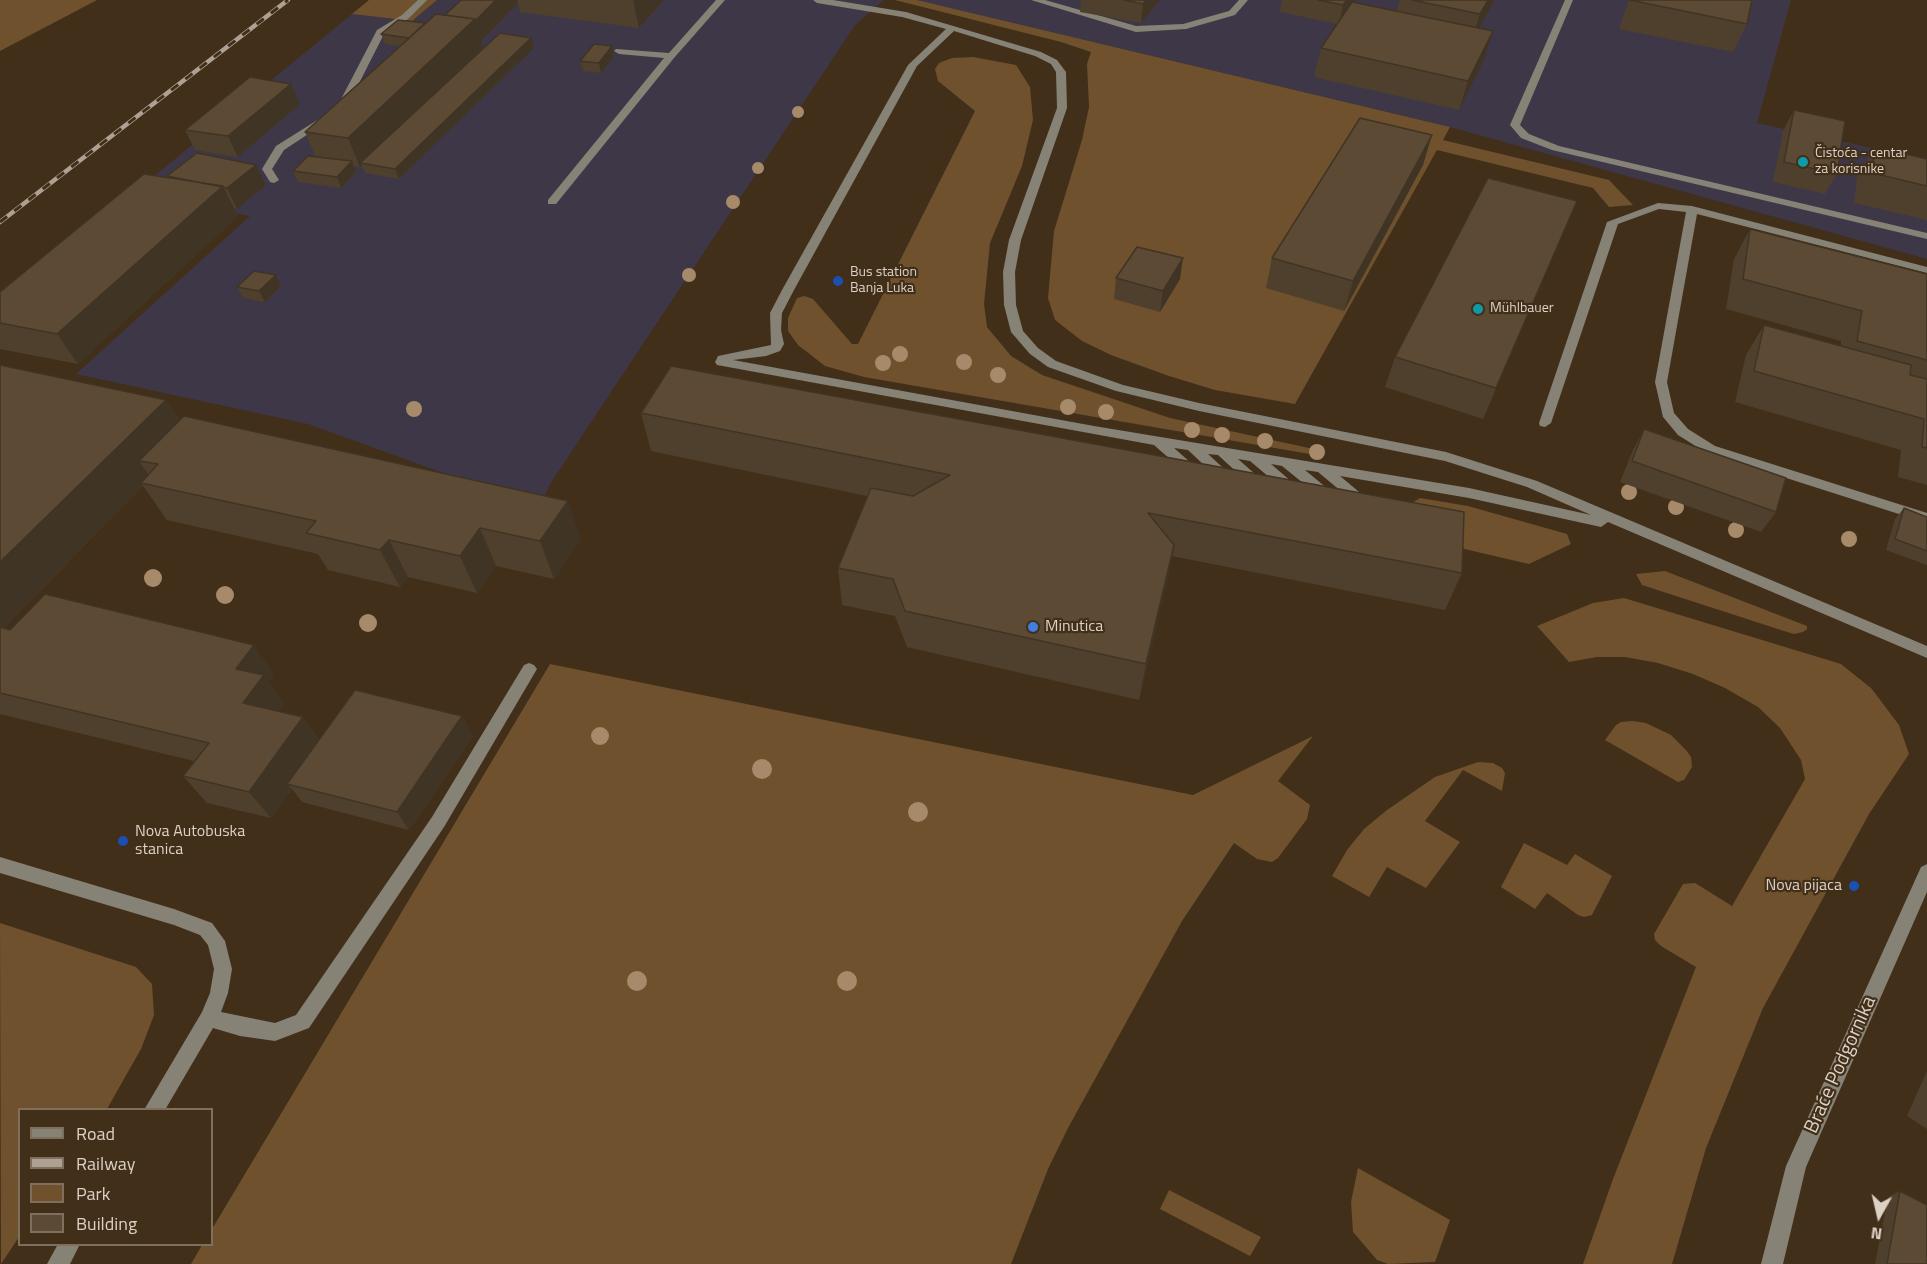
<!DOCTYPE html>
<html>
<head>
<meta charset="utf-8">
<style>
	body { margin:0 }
	#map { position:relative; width:1927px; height:1264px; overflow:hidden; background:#412f1a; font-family:"Titillium Web",sans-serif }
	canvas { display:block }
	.legend { position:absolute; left:18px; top:1108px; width:195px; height:138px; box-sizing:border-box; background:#412f1a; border:2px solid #7f705e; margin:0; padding:8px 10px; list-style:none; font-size:18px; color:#ddd1c5 }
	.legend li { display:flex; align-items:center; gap:12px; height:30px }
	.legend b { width:30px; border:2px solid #7f705e }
	.north { position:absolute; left:1849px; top:1186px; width:60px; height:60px; -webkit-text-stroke:4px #412f1a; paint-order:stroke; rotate:188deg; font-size:16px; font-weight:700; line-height:24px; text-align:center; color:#ddd1c5 }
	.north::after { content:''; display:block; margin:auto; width:21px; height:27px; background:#ddd1c5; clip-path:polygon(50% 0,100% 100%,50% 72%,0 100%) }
</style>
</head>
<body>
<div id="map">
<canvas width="1927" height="1264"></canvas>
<ul class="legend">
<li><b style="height:8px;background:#878276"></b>Road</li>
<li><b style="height:8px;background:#aea092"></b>Railway</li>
<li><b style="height:16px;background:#6f512d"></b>Park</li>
<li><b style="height:16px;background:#5c4a34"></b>Building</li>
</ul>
<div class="north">N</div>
</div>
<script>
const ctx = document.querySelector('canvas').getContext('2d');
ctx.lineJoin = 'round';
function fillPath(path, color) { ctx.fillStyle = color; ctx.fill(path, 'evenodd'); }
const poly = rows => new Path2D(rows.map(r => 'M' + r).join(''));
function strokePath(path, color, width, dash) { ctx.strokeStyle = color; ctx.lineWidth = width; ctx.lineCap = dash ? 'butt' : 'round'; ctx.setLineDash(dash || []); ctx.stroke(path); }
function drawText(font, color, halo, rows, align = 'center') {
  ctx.font = font + ' "Titillium Web",sans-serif'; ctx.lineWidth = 4.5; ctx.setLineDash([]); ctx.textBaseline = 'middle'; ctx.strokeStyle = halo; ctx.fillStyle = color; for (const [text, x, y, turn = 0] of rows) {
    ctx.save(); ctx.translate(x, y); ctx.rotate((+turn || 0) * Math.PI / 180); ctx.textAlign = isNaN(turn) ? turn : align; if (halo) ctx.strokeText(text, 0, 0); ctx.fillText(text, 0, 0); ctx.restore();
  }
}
fillPath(poly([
	[437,0,884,0,855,25,550,484,544,498,507,496,308,424,76,374,250,216,131,195,352,14,412,21],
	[917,0,1791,0,1757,123,1927,160,1927,259,1450,127]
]), '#3e3748');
fillPath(poly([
	[0,0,97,0,0,51],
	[369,0,437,0,412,21,352,14],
	[895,0,917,0,1450,127,1443,140,1609,180,1633,205,1609,207,1593,188,1437,150,1295,404,1215,390,1169,376,1111,355,1082,341,1055,320,1048,298,1054,231,1082,140,1089,107,1087,64,1091,52,1061,42],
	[973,57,1016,65,1030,87,1033,120,1022,166,990,243,984,304,987,327,1011,356,1042,375,1170,418,1323,451,1321,456,864,377,825,366,798,345,788,331,788,318,797,298,804,296,813,299,852,344,858,344,975,111,938,81,935,69,939,63,952,58],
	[1420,498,1468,506,1567,534,1571,544,1529,564,1430,541,1405,507],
	[1665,571,1807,626,1807,629,1803,632,1794,634,1784,631,1642,585,1636,574],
	[1624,598,1841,664,1871,688,1899,725,1909,754,1869,814,1763,1008,1706,1148,1672,1264,1583,1264,1613,1179,1696,967,1661,946,1655,940,1654,934,1683,884,1695,883,1732,906,1805,779,1801,760,1780,728,1758,707,1725,688,1693,674,1658,663,1625,657,1597,657,1569,662,1537,626,1593,603],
	[550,664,1193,795,1313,736,1278,781,1310,805,1307,819,1278,858,1272,862,1257,859,1234,843,1182,921,1068,1128,1048,1169,1011,1264,191,1264,202,1245,212,1244,212,1229],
	[1633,721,1646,723,1671,735,1686,750,1691,757,1692,767,1684,780,1678,782,1605,740,1616,725,1621,722],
	[1478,762,1493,763,1502,768,1505,773,1502,791,1463,770,1425,821,1460,842,1426,888,1387,867,1369,897,1332,876,1347,850,1364,829,1387,810,1435,777],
	[1524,843,1567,865,1575,854,1612,876,1592,915,1584,917,1578,915,1547,893,1535,909,1501,887],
	[0,923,136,967,152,984,154,1015,141,1049,107,1109,20,1110,19,1237,1,1264],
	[1358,1168,1450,1220,1435,1262,1388,1264,1377,1260,1353,1232,1351,1202],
	[1169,1190,1261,1237,1250,1256,1160,1209]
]), '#6f512d');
fillPath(poly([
	[418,0,427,0,408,19,384,34,347,107,338,109,337,107,377,30,402,15,418,0],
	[716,0,725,0,674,58,556,204,548,204,548,200,664,58,619,54,614,51,616,49,669,53,716,0],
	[813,0,833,0,906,12,1041,52,1057,60,1066,72,1067,108,1021,240,1015,272,1016,305,1023,331,1038,348,1056,361,1123,385,1199,403,1446,452,1537,481,1927,646,1927,658,1608,522,1601,527,1469,498,1340,476,1370,501,1372,504,1365,509,1360,507,1318,472,1305,470,1334,494,1336,497,1334,500,1324,500,1282,466,1271,464,1299,488,1301,491,1299,494,1289,494,1250,461,1238,459,1264,482,1266,485,1264,488,1254,488,1218,455,1208,454,1232,476,1234,479,1232,482,1222,482,1188,450,1174,448,1198,469,1200,472,1198,475,1188,475,1154,445,717,365,715,362,718,356,771,345,770,313,782,290,908,65,946,29,902,17,817,3,813,0],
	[954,31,1035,56,1051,64,1056,72,1057,108,1009,240,1003,272,1004,305,1011,332,1030,354,1048,367,1116,391,1199,411,1445,461,1527,487,1591,515,1469,488,1094,426,733,360,766,356,780,351,784,344,781,330,782,313,794,290,917,66,954,31],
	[1031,0,1045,0,1136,26,1183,24,1229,11,1239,0,1248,0,1235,15,1186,29,1136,32,1031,0],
	[1565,0,1573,0,1520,125,1529,134,1559,146,1927,233,1927,239,1552,150,1521,138,1510,125,1565,0],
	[319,119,328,121,284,150,272,169,279,180,274,183,270,182,262,169,276,146,319,119],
	[1658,203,1692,206,1927,267,1927,273,1697,214,1667,382,1674,413,1688,429,1715,446,1927,513,1927,523,1705,452,1678,435,1663,417,1655,382,1686,212,1659,209,1618,224,1551,423,1545,427,1540,426,1539,423,1607,222,1658,203],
	[529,663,534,665,537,669,444,827,309,1028,275,1041,240,1036,213,1028,165,1110,144,1110,202,1012,210,993,214,969,208,945,200,935,174,925,0,873,0,857,174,909,212,923,225,941,232,969,228,993,221,1012,275,1023,296,1015,432,817,524,665,529,663],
	[1927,864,1927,892,1806,1167,1783,1264,1761,1264,1786,1166,1921,867,1927,864],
	[58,1244,80,1244,70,1264,47,1264,58,1244]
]), '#878276');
const rail = poly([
	[0,222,288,0]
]);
strokePath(rail, '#aea092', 4.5);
strokePath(rail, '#412f1a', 3, [9]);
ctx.fillStyle = '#a78a6a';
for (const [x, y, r] of [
	[798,112,6],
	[758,168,6],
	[733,202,7],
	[689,275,7],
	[900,354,8],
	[964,362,8],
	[883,363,8],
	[998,375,8],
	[1068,407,8],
	[414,409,8],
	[1106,412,8],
	[1192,430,8],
	[1222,435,8],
	[1265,441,8],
	[1317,452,8],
	[1629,492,8],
	[1676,507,8],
	[1736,530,8],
	[1849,539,8],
	[153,578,9],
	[225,595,9],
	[368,623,9],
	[600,736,9],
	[762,769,10],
	[918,812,10],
	[637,981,10],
	[847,981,10]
]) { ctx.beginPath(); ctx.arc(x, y, r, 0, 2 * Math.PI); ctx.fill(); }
fillPath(poly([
	[461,0,664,0,639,28,520,12,518,3,481,41,483,47,451,79,534,48,399,179,365,173,362,166,360,167,354,166,356,172,341,188,298,182,293,171,316,157,305,132,400,46,385,44,381,34,425,23,445,15],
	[1081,0,1160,0,1141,23,1080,12],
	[1282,0,1356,0,1354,2,1397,11,1400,0,1495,0,1479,28,1493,31,1484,60,1459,110,1314,77,1321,48,1337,24,1280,12],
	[1629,0,1752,0,1747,24,1733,52,1619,29],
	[612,46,614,56,601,73,583,71,580,61],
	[300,104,238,157,195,150,185,130],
	[1794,110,1837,174,1825,194,1773,182,1783,131],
	[1875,147,1927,159,1927,220,1854,203,1857,177],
	[1423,165,1344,311,1266,288,1272,258],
	[167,176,266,185,237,209,234,208,238,216,78,364,0,349,0,292,168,178],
	[1577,201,1483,419,1385,387,1395,357],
	[1750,229,1927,274,1927,485,1898,477,1901,450,1735,402,1746,355,1764,325,1841,346,1841,341,1726,309,1734,259],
	[276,275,281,286,265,302,243,298,237,287],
	[1116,278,1180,279,1160,312,1114,299],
	[0,365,166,400,180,421,581,539,554,579,496,566,477,593,408,577,400,587,328,570,318,554,167,520,143,486,4,628,274,674,269,682,284,704,279,711,303,717,319,740,462,716,473,736,409,830,302,802,292,789,271,818,207,803,183,776,194,761,0,714],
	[641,413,1462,573,1445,610,1172,556,1167,582,1139,700,907,647,895,616,842,605,838,568,867,496,651,451],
	[1644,429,1776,512,1761,532,1620,482,1633,450],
	[1904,508,1927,517,1927,565,1886,550,1895,519],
	[1927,1071,1927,1129,1907,1116],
	[1900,1191,1927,1264,1875,1264,1888,1197]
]), '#4f402d');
fillPath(poly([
	[496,0,517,0,518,3,481,41,483,47,364,163,360,163,362,166,360,167,348,138],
	[633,0,664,0,639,28],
	[1146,0,1160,0,1141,23,1143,4],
	[1347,0,1356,0,1339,25,1343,5],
	[1488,0,1495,0,1471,42,1480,14],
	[1493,31,1484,60,1459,110,1468,81],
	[531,38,534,48,399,179,395,169],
	[612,46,614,56,601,73,599,63],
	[291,84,300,104,238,157,228,136],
	[1432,135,1423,165,1344,311,1353,281],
	[352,161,356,172,341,188,337,177],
	[256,165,266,185,237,209,227,188],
	[223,186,238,216,78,364,57,334],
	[1183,258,1180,279,1160,312,1163,291],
	[276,275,281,286,265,302,259,291],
	[166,400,191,438,158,464,139,461,151,478,141,483,143,486,0,632,0,562],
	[568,501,581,539,554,579,540,541],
	[480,528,496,566,477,593,460,556],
	[389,540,408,577,400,587,380,550],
	[1174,545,1167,582,1139,700,1146,664],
	[254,645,274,674,269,682,284,704,264,731,243,703,236,669],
	[462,716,473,736,409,830,397,812],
	[303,717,322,745,287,784,292,789,271,818,249,792]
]), '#403424');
const building = poly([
	[461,0,496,0,475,21,475,19,445,15,461,0],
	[1123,0,1146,0,1143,4,1123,0],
	[1318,0,1347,0,1343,5,1318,0],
	[1412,0,1488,0,1480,14,1412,0],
	[1630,0,1752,0,1747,24,1630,0],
	[1352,2,1493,31,1468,81,1321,48,1352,2],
	[436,14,475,19,348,138,305,132,436,14],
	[398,20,425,23,409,38,381,34,398,20],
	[500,33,531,38,395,169,360,163,500,33],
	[594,44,612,46,599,63,580,61,594,44],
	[250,77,291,84,228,136,185,130,250,77],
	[1794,110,1845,121,1837,174,1784,162,1794,110],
	[1360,118,1432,135,1353,281,1272,258,1360,118],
	[1875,147,1927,159,1927,186,1872,173,1875,147],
	[197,153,256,165,227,188,167,176,197,153],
	[308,156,352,161,337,177,293,171,308,156],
	[144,174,223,186,57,334,0,323,0,292,144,174],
	[1488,178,1577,201,1496,388,1395,357,1488,178],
	[1750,229,1927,274,1927,360,1857,341,1862,311,1743,279,1750,229],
	[1137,247,1183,258,1163,291,1116,278,1137,247],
	[254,271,276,275,259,291,237,287,254,271],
	[1764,325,1911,365,1910,375,1927,379,1927,448,1922,447,1924,419,1754,371,1764,325],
	[0,365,166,400,0,562,0,365],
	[671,366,1464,512,1462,573,1148,513,1174,545,1146,664,905,611,893,579,838,568,871,488,913,496,950,475,641,413,671,366],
	[184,416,568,501,540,541,480,528,460,556,389,540,380,550,306,533,316,521,141,483,158,464,139,461,184,416],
	[1644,429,1786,478,1776,512,1632,461,1644,429],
	[1904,508,1927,517,1927,551,1895,539,1904,508],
	[45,594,254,645,236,669,264,675,243,703,303,717,249,792,183,776,209,743,0,693,0,627,10,630,45,594],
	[355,690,462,716,397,812,287,784,355,690],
	[1900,1191,1927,1205,1927,1264,1887,1264,1900,1191]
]);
fillPath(building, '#5c4a34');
strokePath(building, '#403424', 1.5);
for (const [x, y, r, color] of [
	[1803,162,6,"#0f9aa8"],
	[838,281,6,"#1a4fb4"],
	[1478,309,6,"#0f9aa8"],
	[1033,627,6,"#3f7fe0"],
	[123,841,6,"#1a4fb4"],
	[1854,886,6,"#1a4fb4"]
]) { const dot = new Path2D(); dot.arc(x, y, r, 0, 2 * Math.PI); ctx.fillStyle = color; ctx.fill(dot); strokePath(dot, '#412f1a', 2); }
drawText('14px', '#ddd1c5', '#412f1a', [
	["Čistoća - centar",1815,154],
	["za korisnike",1815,170],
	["Bus station",850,273],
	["Banja Luka",850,289],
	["Mühlbauer",1490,309]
], 'left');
drawText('16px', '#ddd1c5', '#412f1a', [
	["Minutica",1045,627],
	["Nova Autobuska",135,832],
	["stanica",135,850],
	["Nova pijaca",1842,886,"right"]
], 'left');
drawText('20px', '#ddd1c5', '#412f1a', [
	["Braće Podgornika",1841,1065,-66]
]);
</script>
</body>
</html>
